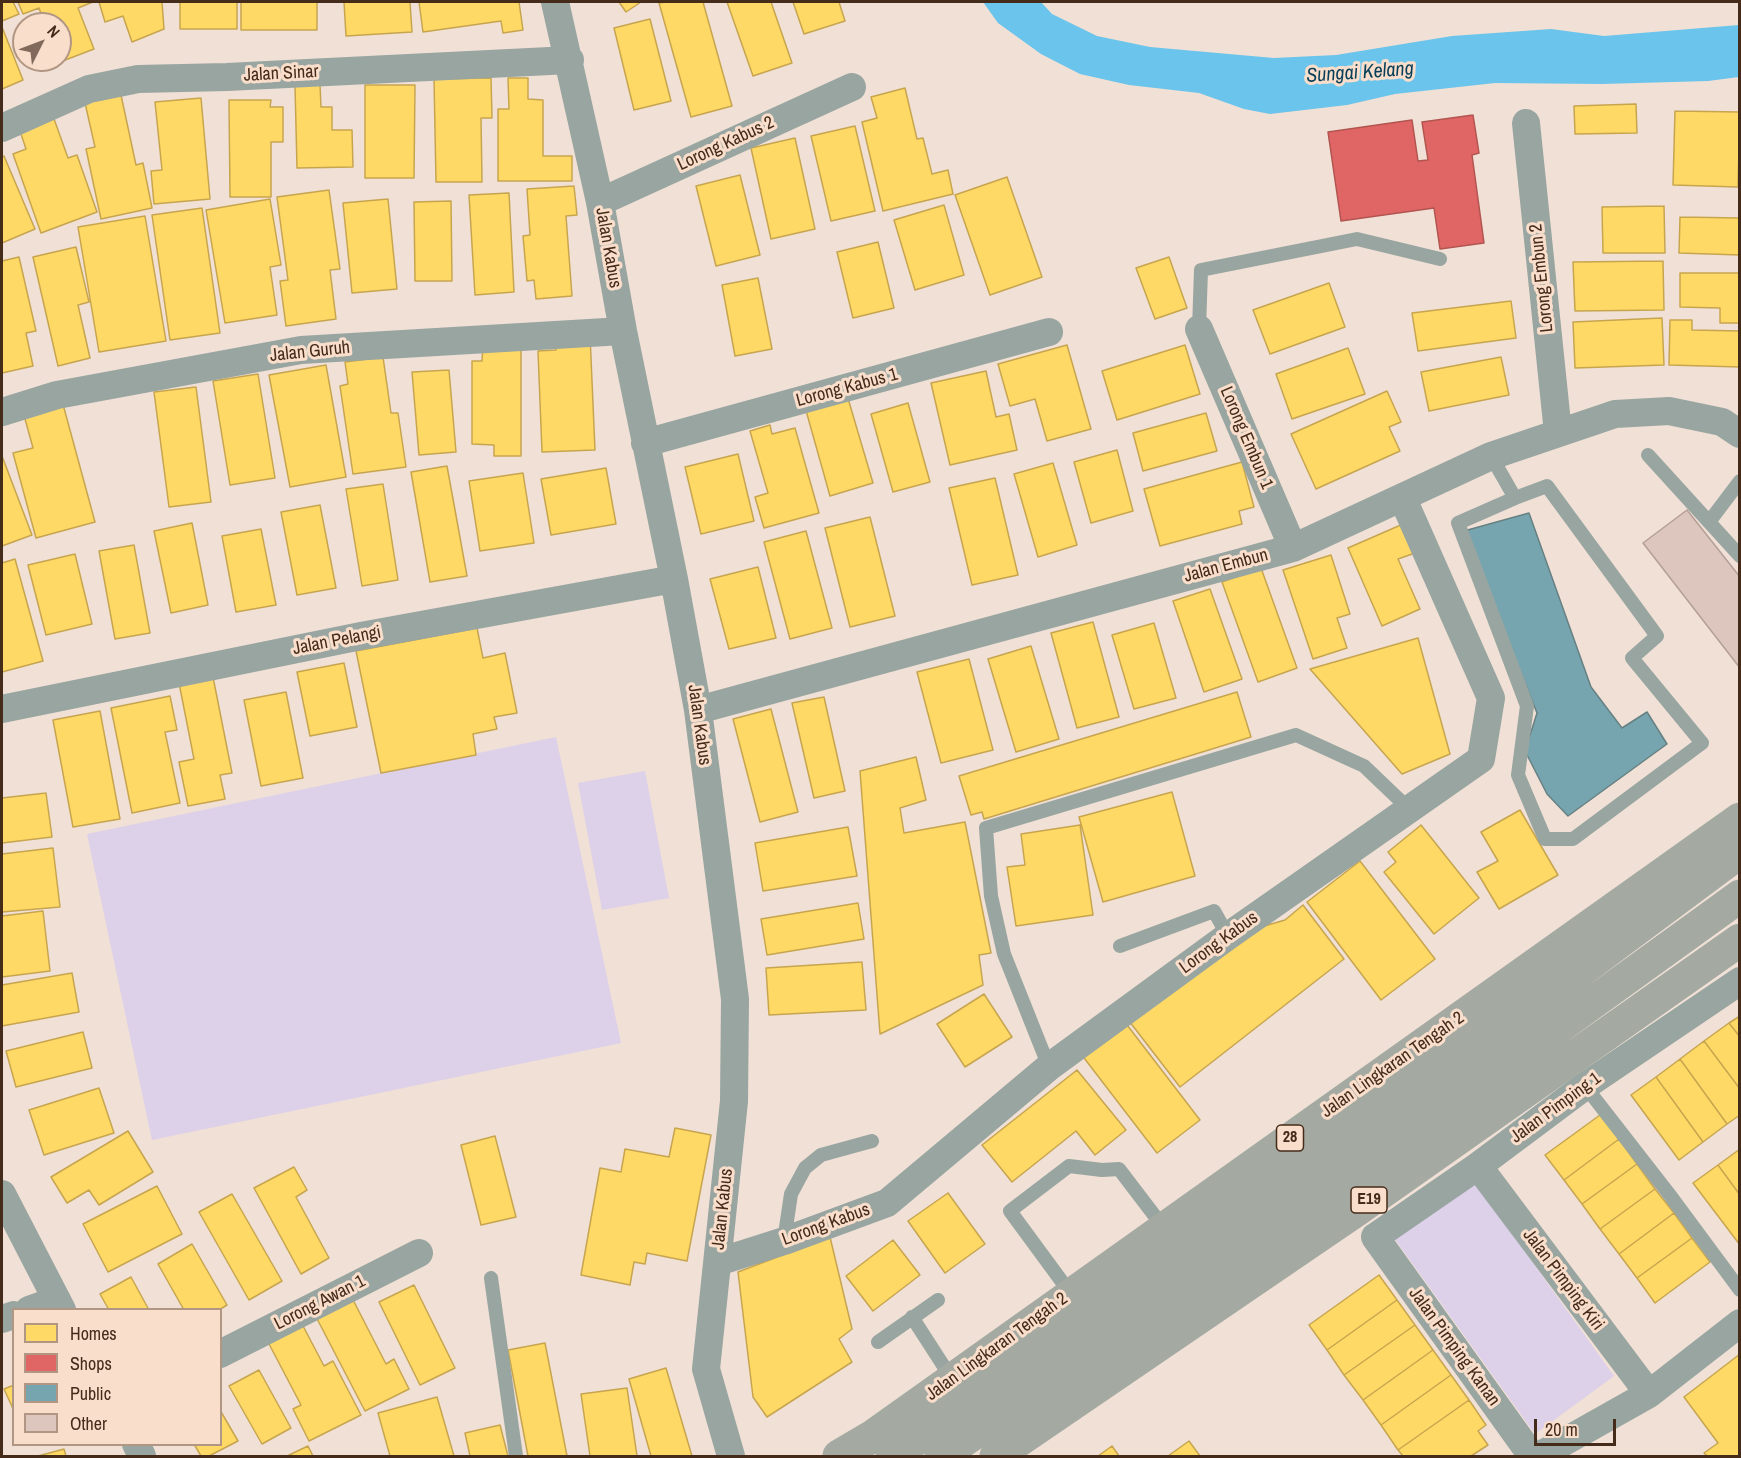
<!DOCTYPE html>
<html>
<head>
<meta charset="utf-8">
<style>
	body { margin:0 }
	#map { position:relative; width:1741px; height:1458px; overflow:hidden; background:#f0e0d6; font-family:"Archivo Narrow",sans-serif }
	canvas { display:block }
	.frame { position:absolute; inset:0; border:3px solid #452b19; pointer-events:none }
	.legend { position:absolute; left:12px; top:1308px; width:210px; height:138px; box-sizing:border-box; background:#fadecc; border:2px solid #b29684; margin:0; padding:8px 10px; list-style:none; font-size:18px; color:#452b19 }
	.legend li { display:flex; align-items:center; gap:12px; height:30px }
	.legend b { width:30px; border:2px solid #b29684 }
	.north { position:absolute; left:12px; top:12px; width:60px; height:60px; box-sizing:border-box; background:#fadecc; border:2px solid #b29684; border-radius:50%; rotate:48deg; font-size:16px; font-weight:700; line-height:24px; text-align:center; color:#452b19 }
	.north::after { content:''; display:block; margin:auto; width:21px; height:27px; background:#816a5b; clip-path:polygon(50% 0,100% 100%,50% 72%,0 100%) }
	.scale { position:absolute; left:1534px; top:1419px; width:82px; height:27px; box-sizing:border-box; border:3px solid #452b19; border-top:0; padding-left:8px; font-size:18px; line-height:21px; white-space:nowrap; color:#452b19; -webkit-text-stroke:4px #fadecc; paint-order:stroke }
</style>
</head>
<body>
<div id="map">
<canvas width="1741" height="1458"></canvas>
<div class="frame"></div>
<ul class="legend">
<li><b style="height:16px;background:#ffd966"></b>Homes</li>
<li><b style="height:16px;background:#e06666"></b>Shops</li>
<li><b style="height:16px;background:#76a5af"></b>Public</li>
<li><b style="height:16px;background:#dcc6be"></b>Other</li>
</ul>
<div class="north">N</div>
<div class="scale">20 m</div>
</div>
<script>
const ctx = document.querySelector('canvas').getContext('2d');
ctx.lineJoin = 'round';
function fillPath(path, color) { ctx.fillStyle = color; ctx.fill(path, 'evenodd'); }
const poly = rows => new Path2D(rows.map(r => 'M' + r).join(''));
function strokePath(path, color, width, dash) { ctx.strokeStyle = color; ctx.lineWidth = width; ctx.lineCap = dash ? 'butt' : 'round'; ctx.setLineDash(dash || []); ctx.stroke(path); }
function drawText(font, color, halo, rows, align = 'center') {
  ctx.font = font + ' "Archivo Narrow",sans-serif'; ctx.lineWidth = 6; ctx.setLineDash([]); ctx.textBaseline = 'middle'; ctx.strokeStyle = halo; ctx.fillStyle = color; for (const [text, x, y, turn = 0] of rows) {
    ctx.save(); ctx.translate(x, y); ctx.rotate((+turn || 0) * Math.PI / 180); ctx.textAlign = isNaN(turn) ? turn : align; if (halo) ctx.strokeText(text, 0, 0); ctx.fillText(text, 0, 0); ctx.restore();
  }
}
fillPath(poly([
	[556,737,621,1043,152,1140,87,834],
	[645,771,669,898,602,910,578,783],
	[1474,1181,1614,1376,1535,1434,1394,1238]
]), '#ddd0e9');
fillPath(poly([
	[983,2,1041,2,1052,14,1097,36,1150,47,1274,58,1336,55,1452,36,1551,29,1604,36,1739,25,1739,77,1708,81,1602,84,1495,83,1395,94,1347,105,1270,114,1244,109,1199,93,1129,85,1080,74,1041,54,998,23]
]), '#6bc4eb');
const homes = poly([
	[2,2,13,2,19,14,2,21,2,2],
	[18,2,93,2,78,8,94,49,60,62,60,24,45,24,39,8,23,14,18,2],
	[99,2,162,2,164,29,132,42,123,16,105,22,99,2],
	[180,2,237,2,237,29,180,29,180,2],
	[241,2,317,2,317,30,241,30,241,2],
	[344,2,410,2,412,32,346,36,344,2],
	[419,2,519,2,523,30,503,33,501,21,423,32,419,2],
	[619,2,641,2,626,12,619,2],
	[666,2,703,2,732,106,691,117,659,3,666,2],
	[727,2,771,2,792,63,753,76,727,2],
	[793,2,839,2,845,21,804,34,793,2],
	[650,19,671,101,634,110,614,28,650,19],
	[2,27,23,80,2,89,2,27],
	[491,78,492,118,481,118,482,182,436,182,434,79,491,78],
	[508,78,528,78,528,99,543,100,543,156,572,156,572,181,498,181,498,109,509,109,508,78],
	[320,85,321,107,332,107,332,130,352,130,353,167,297,168,295,86,320,85],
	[365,85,415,85,414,178,365,178,365,85],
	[905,88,917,139,923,138,932,174,948,170,953,194,883,211,862,122,877,118,871,97,905,88],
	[121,95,136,165,143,163,152,208,101,219,86,149,95,147,85,103,121,95],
	[201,98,210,199,154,204,151,171,162,170,155,102,201,98],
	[229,100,271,100,270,107,283,107,283,142,271,142,271,197,230,197,229,100],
	[1636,104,1637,133,1575,134,1574,106,1636,104],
	[1675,111,1740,112,1738,187,1673,185,1675,111],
	[53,116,68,158,77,155,97,212,41,233,13,154,26,149,19,128,53,116],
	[855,126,875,211,831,221,811,136,855,126],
	[795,138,815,229,771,239,751,148,795,138],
	[4,156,35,229,2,243,2,157,4,156],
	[740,175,760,255,716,266,696,186,740,175],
	[1007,177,1042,277,990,295,955,195,1007,177],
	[574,186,577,215,566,216,572,296,536,299,534,280,527,281,523,236,530,235,527,189,574,186],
	[329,190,340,269,330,270,336,319,286,326,280,281,288,280,277,197,329,190],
	[509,193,514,292,475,295,469,195,509,193],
	[270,199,281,265,270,267,277,315,225,323,206,210,270,199],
	[388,199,397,289,352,293,343,203,388,199],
	[451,201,452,281,415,281,414,202,451,201],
	[944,205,964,275,915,290,894,220,944,205],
	[1664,206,1665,253,1603,253,1602,207,1664,206],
	[202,208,220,333,170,340,152,215,202,208],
	[145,216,166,341,99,352,78,227,145,216],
	[1680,217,1740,218,1740,255,1679,253,1680,217],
	[878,242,894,308,853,318,837,252,878,242],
	[76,247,89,302,78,305,90,358,58,366,33,257,76,247],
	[19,257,36,331,26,333,33,366,2,373,2,261,19,257],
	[1169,257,1187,308,1155,319,1136,268,1169,257],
	[1663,261,1664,310,1575,311,1573,262,1663,261],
	[1680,273,1740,273,1740,323,1720,323,1720,308,1680,307,1680,273],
	[758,278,772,349,735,356,722,285,758,278],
	[1329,283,1345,327,1270,354,1253,310,1329,283],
	[1511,301,1516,338,1418,351,1412,313,1511,301],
	[1662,318,1664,365,1575,368,1573,322,1662,318],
	[1670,320,1692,320,1692,330,1740,331,1740,367,1669,365,1670,320],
	[590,335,595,450,542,452,538,351,556,350,555,337,590,335],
	[483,343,521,343,521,456,494,456,494,445,472,444,472,361,482,361,483,343],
	[1067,345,1091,429,1047,441,1035,399,1010,406,998,364,1067,345],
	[1185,345,1200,394,1117,420,1102,371,1185,345],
	[1348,348,1365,394,1292,419,1276,374,1348,348],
	[383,357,391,413,398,413,406,467,353,474,340,386,348,384,345,362,383,357],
	[1501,357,1509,395,1429,411,1421,372,1501,357],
	[326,365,346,477,290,487,269,375,326,365],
	[449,370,456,452,419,455,412,372,449,370],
	[986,371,996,417,1009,414,1017,450,950,465,931,383,986,371],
	[258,374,275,478,230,485,213,381,258,374],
	[196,387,211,502,169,507,154,392,196,387],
	[1387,391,1401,422,1389,427,1400,451,1316,489,1291,434,1387,391],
	[847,395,873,483,830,496,805,407,847,395],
	[61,397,95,522,36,538,13,453,33,448,22,408,61,397],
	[908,403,930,482,893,492,871,414,908,403],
	[1206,413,1217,451,1143,471,1133,433,1206,413],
	[770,425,772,434,795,428,819,513,764,528,755,497,768,493,750,431,770,425],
	[1117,450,1133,511,1091,523,1074,462,1117,450],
	[738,454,754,521,701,534,685,467,738,454],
	[2,456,32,535,2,546,2,456],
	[1242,462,1254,507,1239,511,1242,524,1160,546,1144,489,1242,462],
	[1053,463,1077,545,1038,557,1014,474,1053,463],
	[447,466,467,576,430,582,411,472,447,466],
	[606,468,616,524,551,535,541,479,606,468],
	[523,473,534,543,480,551,469,481,523,473],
	[995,478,1018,575,972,585,949,488,995,478],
	[383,484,398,580,362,586,346,489,383,484],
	[320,505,336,588,297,595,281,512,320,505],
	[870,517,895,616,850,627,825,528,870,517],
	[192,523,208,605,171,613,154,531,192,523],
	[1403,524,1415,553,1398,559,1420,609,1382,626,1348,548,1403,524],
	[261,529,276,605,236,612,222,536,261,529],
	[806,531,832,628,790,639,764,542,806,531],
	[134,545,150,633,115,639,99,551,134,545],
	[75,554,92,624,46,635,28,565,75,554],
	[1331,555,1350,614,1337,618,1347,648,1313,659,1283,570,1331,555],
	[15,559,43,661,2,672,2,563,15,559],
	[758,567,776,638,729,649,710,579,758,567],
	[1261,568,1297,668,1258,682,1222,582,1261,568],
	[1210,589,1242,679,1204,692,1173,601,1210,589],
	[1093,622,1119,717,1077,728,1051,633,1093,622],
	[1154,623,1176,698,1134,709,1112,635,1154,623],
	[477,628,483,658,505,653,517,713,494,717,497,729,473,734,476,755,381,773,356,651,477,628],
	[1418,638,1450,754,1402,774,1310,669,1418,638],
	[1031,646,1059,739,1016,752,988,659,1031,646],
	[969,659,993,750,941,763,917,672,969,659],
	[344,663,357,727,310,736,297,672,344,663],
	[213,677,232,773,220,775,225,799,188,806,179,762,194,759,179,683,213,677],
	[286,692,303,778,261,786,244,700,286,692],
	[1237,692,1251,737,984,819,982,812,971,815,959,776,1237,692],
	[170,696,177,730,165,732,180,803,132,813,111,708,170,696],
	[824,697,845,791,814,798,792,703,824,697],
	[771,709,798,812,760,822,733,719,771,709],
	[100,711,120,819,73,827,53,720,100,711],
	[916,757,926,800,900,808,904,833,965,822,991,953,979,955,983,985,880,1034,860,771,916,757],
	[1172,792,1195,876,1103,902,1079,817,1172,792],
	[46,793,52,837,2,843,2,798,46,793],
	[1520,810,1558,875,1499,909,1477,872,1498,861,1481,832,1520,810],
	[1080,825,1093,915,1016,926,1007,867,1025,865,1021,834,1080,825],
	[1421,825,1479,898,1434,934,1384,872,1396,862,1388,852,1421,825],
	[848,827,857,876,763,891,755,843,848,827],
	[53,848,60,907,2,912,2,854,53,848],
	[1360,861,1435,959,1381,1000,1307,902,1360,861],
	[858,903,864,939,767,955,761,919,858,903],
	[1303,905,1344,959,1180,1087,1126,1017,1244,932,1285,920,1303,905],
	[43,911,50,971,2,977,2,916,43,911],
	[862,962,866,1010,769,1015,766,968,862,962],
	[72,973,79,1012,2,1026,2,985,72,973],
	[984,994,1012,1037,965,1067,937,1024,984,994],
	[1740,1016,1740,1037,1729,1023,1740,1016],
	[1124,1021,1200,1120,1157,1153,1081,1054,1124,1021],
	[1729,1023,1740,1037,1740,1089,1704,1041,1729,1023],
	[83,1032,92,1068,16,1087,6,1051,83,1032],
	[1704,1041,1740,1089,1740,1115,1727,1124,1680,1059,1704,1041],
	[1680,1059,1727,1124,1703,1142,1656,1077,1680,1059],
	[1077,1070,1126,1130,1095,1155,1076,1131,1012,1182,982,1145,1077,1070],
	[1656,1077,1703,1142,1679,1160,1631,1095,1656,1077],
	[99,1088,114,1133,44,1155,29,1110,99,1088],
	[1600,1115,1619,1139,1564,1180,1545,1155,1600,1115],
	[675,1128,711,1135,687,1261,647,1253,645,1264,634,1262,630,1285,581,1275,600,1168,621,1172,625,1149,669,1157,675,1128],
	[128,1131,153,1172,99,1205,89,1190,67,1203,51,1177,128,1131],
	[495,1136,516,1217,481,1225,461,1145,495,1136],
	[1619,1139,1637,1164,1582,1204,1564,1180,1619,1139],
	[1740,1149,1740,1195,1718,1165,1740,1149],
	[1637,1164,1655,1189,1600,1229,1582,1204,1637,1164],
	[1718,1165,1740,1195,1740,1245,1693,1183,1718,1165],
	[294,1167,307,1190,296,1197,329,1258,301,1274,254,1188,294,1167],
	[157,1186,182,1234,108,1272,83,1224,157,1186],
	[1655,1189,1674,1213,1619,1254,1600,1229,1655,1189],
	[948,1193,985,1244,945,1273,908,1221,948,1193],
	[232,1194,282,1281,249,1300,199,1212,232,1194],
	[1674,1213,1692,1238,1637,1278,1619,1254,1674,1213],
	[830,1237,852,1329,839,1339,852,1362,767,1417,753,1397,738,1272,830,1237],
	[1692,1238,1710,1262,1655,1303,1637,1278,1692,1238],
	[893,1240,920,1275,873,1311,846,1276,893,1240],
	[192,1244,227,1305,219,1310,184,1310,158,1264,192,1244],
	[1379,1275,1397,1300,1327,1350,1309,1325,1379,1275],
	[131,1277,149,1310,109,1310,100,1294,131,1277],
	[414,1285,455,1368,420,1385,379,1302,414,1285],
	[350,1294,386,1364,394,1359,409,1389,365,1411,314,1313,350,1294],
	[1397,1300,1415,1325,1344,1375,1327,1350,1397,1300],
	[302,1324,324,1366,333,1361,361,1415,309,1441,293,1409,301,1405,268,1342,302,1324],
	[1415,1325,1433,1350,1363,1400,1344,1375,1415,1325],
	[545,1343,567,1456,528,1456,508,1350,545,1343],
	[1433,1350,1451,1375,1381,1425,1363,1400,1433,1350],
	[1740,1354,1740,1456,1707,1456,1704,1453,1718,1443,1684,1397,1740,1354],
	[666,1368,692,1456,651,1456,629,1379,666,1368],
	[259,1370,291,1428,262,1444,229,1386,259,1370],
	[1451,1375,1469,1400,1398,1450,1381,1425,1451,1375],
	[14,1385,14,1411,4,1389,14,1385],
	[627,1388,637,1456,590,1456,581,1394,627,1388],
	[437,1397,454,1456,390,1456,378,1413,437,1397],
	[1469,1400,1486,1425,1478,1431,1488,1445,1471,1456,1403,1456,1398,1450,1469,1400],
	[220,1410,238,1441,209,1456,201,1456,194,1444,220,1444,220,1410],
	[500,1425,508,1456,470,1456,465,1433,500,1425],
	[1189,1441,1200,1456,1168,1456,1189,1441],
	[308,1446,313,1456,287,1456,308,1446],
	[1112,1446,1119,1456,1098,1456,1112,1446],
	[64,1449,66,1456,38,1456,64,1449]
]);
fillPath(homes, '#ffd966');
strokePath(homes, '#c7a54f', 1.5);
const shops = poly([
	[1473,115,1479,153,1472,155,1484,243,1440,249,1434,208,1341,221,1328,132,1412,120,1418,161,1428,160,1422,122,1473,115]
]);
fillPath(shops, '#e06666');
strokePath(shops, '#b2544f', 1.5);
const public = poly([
	[1529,513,1591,687,1622,728,1647,712,1667,744,1568,816,1547,794,1525,751,1537,713,1464,531,1529,513]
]);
fillPath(public, '#76a5af');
strokePath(public, '#678082', 1.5);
const building = poly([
	[1687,510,1740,577,1740,668,1643,543,1687,510]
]);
fillPath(building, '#dcc6be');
strokePath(building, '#b49f97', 1.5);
strokePath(poly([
	[1199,329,1201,270,1357,239,1440,259],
	[1648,455,1740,556],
	[1491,456,1515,498,1547,486,1657,636,1632,658,1702,743,1573,839,1545,839,1518,775,1527,706,1458,523,1515,498],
	[1709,522,1740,481],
	[1120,946,1214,911,1228,936],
	[1049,1067,1004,954,991,896,986,828,1296,735,1364,766,1409,809],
	[1585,1086,1669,1194,1740,1290],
	[784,1241,791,1194,805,1168,821,1155,872,1141],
	[491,1278,516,1456],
	[1071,1294,1010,1211,1069,1166,1102,1170,1119,1169,1164,1228],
	[912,1317,952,1379],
	[878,1342,938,1300]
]), '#98a5a0', 14);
strokePath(poly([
	[555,2,600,202,623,331,674,579,698,710,735,999,734,1101,706,1369,731,1456],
	[1526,123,1558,433],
	[2,128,89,89,138,79,227,77,570,60],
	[600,202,852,87],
	[1199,329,1293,548],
	[2,412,57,395,301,350,623,331],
	[645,443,1049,332],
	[2,709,361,636,674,579],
	[698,710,1293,548,1491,456,1615,414,1669,411,1722,422,1740,434],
	[1478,1166,1649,1394],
	[2,1194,62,1310],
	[718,1262,784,1241,887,1203,1049,1067,1228,936,1481,759,1491,698,1403,499],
	[29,1310,57,1300],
	[2,1319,14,1315],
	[220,1354,419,1253],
	[136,1444,142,1456],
	[1532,1456,1375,1237,1478,1166,1585,1086,1740,981],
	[1539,1456,1649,1394,1740,1323]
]), '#98a5a0', 28);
strokePath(poly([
	[839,1456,873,1436,1740,819],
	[892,1456,1157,1274,1517,1018,1740,852],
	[941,1456,1440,1113,1740,896],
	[996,1456,1355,1211,1740,940]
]), '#a4aaa2', 33);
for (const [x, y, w] of [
	[1290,1138,27],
	[1369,1200,36]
]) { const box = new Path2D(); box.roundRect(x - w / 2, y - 13, w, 26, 4.5); ctx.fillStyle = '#fadecc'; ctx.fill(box); strokePath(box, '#452b19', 1.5); }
drawText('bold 16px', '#452b19', null, [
	["28",1290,1138],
	["E19",1369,1200]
]);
drawText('18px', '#452b19', '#fadecc', [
	["Jalan Sinar",281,74,-3],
	["Lorong Kabus 2",726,144,-25],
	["Jalan Kabus",608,248,80],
	["Lorong Embun 2",1542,278,-96],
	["Jalan Guruh",310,352,-6],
	["Lorong Kabus 1",847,388,-15],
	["Lorong Embun 1",1246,438,67],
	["Jalan Embun",1226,566,-15],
	["Jalan Pelangi",337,641,-11],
	["Jalan Kabus",699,725,82],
	["Lorong Kabus",1219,943,-36],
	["Jalan Lingkaran Tengah 2",1393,1065,-35],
	["Jalan Pimping 1",1556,1108,-36],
	["Jalan Kabus",723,1209,-84],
	["Lorong Kabus",826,1225,-20],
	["Jalan Pimping Kiri",1563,1280,53],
	["Lorong Awan 1",320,1303,-27],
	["Jalan Lingkaran Tengah 2",997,1347,-36],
	["Jalan Pimping Kanan",1454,1347,54]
]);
drawText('italic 20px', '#083f58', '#fadecc', [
	["Sungai Kelang",1360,73,-4]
]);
</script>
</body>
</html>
